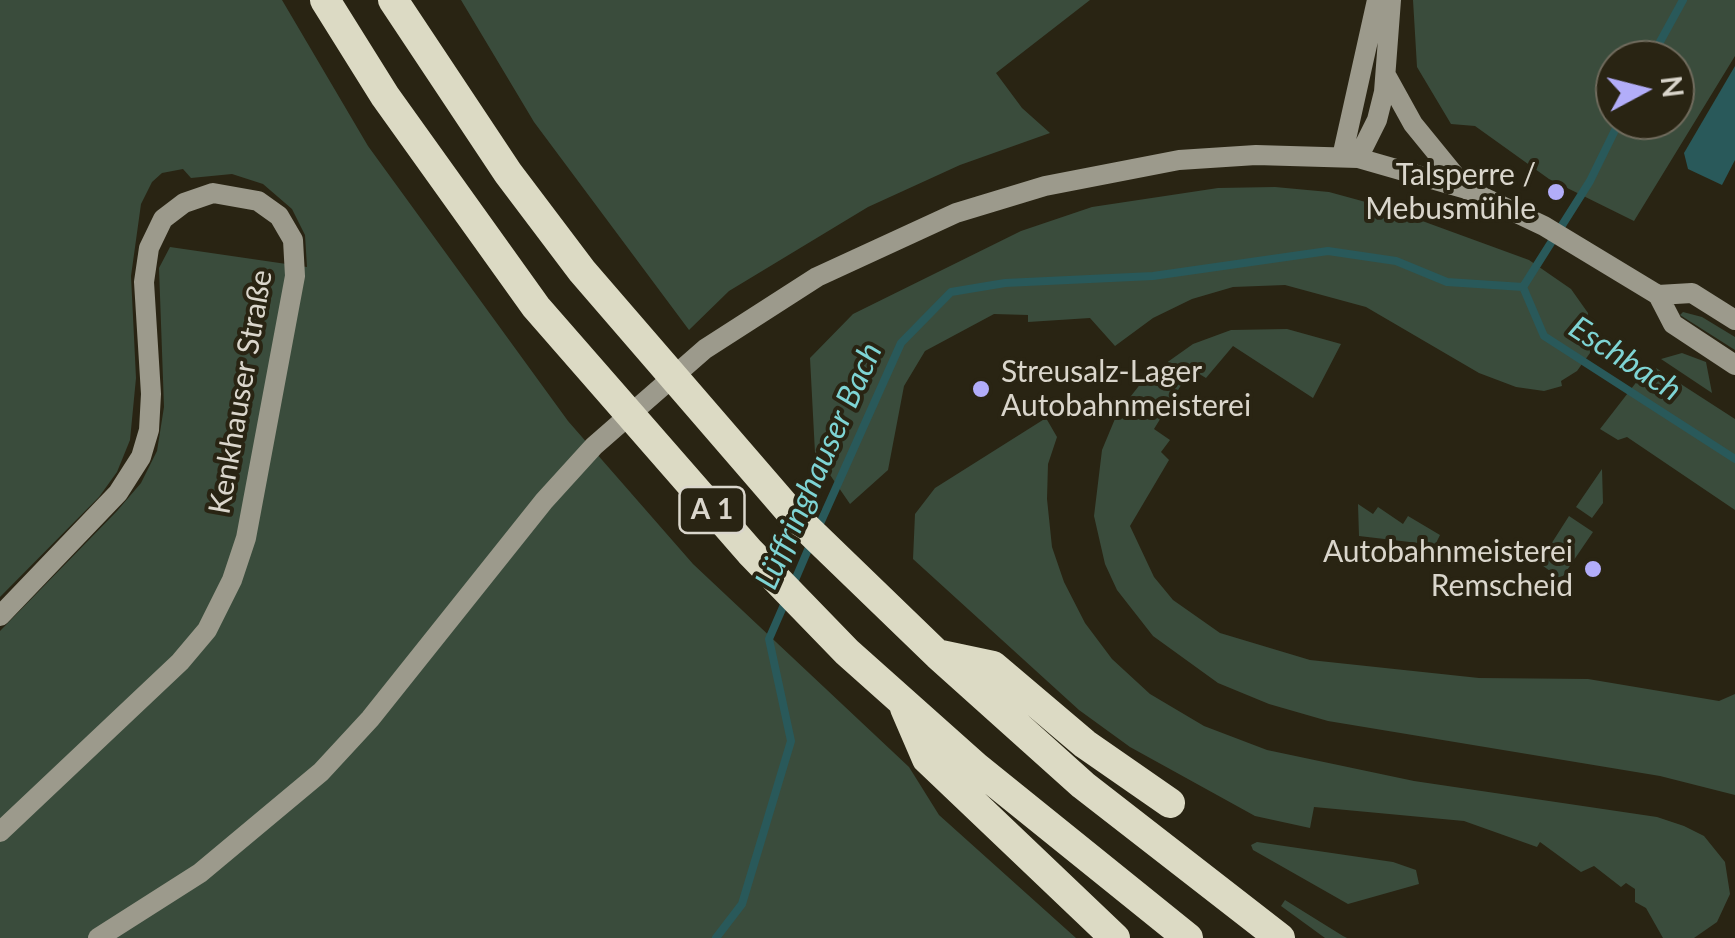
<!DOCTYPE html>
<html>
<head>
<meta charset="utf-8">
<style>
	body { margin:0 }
	#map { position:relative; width:1735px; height:938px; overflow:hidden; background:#292413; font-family:Lato,sans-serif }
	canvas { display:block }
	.north { position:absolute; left:1595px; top:40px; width:100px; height:100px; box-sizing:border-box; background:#292413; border:2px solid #706b5d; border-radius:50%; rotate:83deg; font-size:28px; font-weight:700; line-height:40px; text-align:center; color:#dad6cc }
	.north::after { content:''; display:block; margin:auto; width:35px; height:45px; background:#b2adf9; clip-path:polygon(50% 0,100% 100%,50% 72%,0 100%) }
</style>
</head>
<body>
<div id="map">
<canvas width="1735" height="938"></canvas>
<div class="north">N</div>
</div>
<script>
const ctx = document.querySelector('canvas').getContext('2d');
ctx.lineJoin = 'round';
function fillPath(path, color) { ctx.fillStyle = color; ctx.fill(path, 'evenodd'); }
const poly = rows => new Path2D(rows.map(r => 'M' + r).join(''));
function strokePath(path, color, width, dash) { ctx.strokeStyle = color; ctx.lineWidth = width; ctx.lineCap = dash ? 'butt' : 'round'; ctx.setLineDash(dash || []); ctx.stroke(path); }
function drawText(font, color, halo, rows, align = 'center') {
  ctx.font = font + ' Lato,sans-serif'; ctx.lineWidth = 8; ctx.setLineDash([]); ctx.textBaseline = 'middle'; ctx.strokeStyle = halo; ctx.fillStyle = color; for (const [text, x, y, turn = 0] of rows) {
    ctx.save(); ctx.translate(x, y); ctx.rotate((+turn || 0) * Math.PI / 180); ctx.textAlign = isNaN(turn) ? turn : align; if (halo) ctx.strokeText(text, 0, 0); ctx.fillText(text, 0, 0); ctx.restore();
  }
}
fillPath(poly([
	[0,0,282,0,368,146,568,421,693,564,909,767,939,815,1076,938,0,938,0,631,117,511,141,483,157,451,164,407,159,268,170,247,307,267,305,235,292,209,263,184,232,174,191,178,183,169,162,173,152,182,141,204,131,276,136,378,130,440,117,472,99,497,0,597],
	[461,0,1090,0,996,73,1022,108,1050,133,960,165,868,207,729,291,689,330,534,122],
	[1413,0,1735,0,1735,56,1634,221,1549,179,1475,126,1451,124,1417,67],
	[1615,60,1675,60,1675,120,1615,120],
	[1275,187,1329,192,1384,207,1529,260,1571,289,1588,313,1590,353,1577,371,1561,381,1562,386,1544,391,1516,387,1479,373,1366,307,1285,285,1233,287,1192,299,1153,318,1115,346,1090,318,1028,322,1028,315,994,314,925,351,904,386,888,470,850,504,815,453,810,358,853,314,1021,231,1092,207,1218,188],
	[1683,312,1702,317,1735,337,1735,350,1680,315],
	[1287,329,1341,344,1313,398,1233,346,1206,378,1191,369,1154,429,1170,440,1161,452,1169,460,1130,526,1154,577,1173,600,1220,633,1310,660,1479,678,1588,679,1719,701,1735,694,1735,795,1660,776,1328,721,1269,704,1218,683,1153,636,1117,590,1105,564,1094,516,1102,450,1117,414,1145,378,1193,344,1231,330],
	[1682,353,1706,362,1712,393,1661,359],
	[1656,368,1735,419,1735,510,1627,437,1618,440,1600,429,1638,380],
	[1046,418,1057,437,1048,464,1047,499,1052,547,1064,582,1085,623,1112,659,1150,694,1204,726,1267,750,1414,781,1657,817,1684,826,1704,836,1725,862,1730,894,1717,922,1694,938,1663,938,1646,908,1635,902,1635,889,1626,883,1621,887,1594,866,1581,872,1540,842,1537,847,1464,821,1314,807,1310,828,1255,816,1130,747,1079,710,913,559,915,514,935,488],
	[1602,469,1603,503,1592,518,1576,507],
	[1358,504,1373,514,1378,507,1403,524,1408,516,1440,535,1435,545,1359,536],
	[1569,516,1593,532,1561,579,1539,563],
	[1257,842,1393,862,1416,870,1419,884,1348,904,1253,850,1251,845],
	[1285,900,1343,936,1347,938,1325,938,1281,906]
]), '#3a4c3c');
fillPath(poly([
	[1735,66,1735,160,1722,185,1688,169,1684,153]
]), '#29595a');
strokePath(poly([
	[1650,60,1683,0],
	[1620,120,1590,181,1523,287,1544,336,1735,459],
	[818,528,901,343,951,292,1005,283,1153,276,1328,251,1396,261,1447,282,1523,287],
	[792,587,810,545],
	[716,938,742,904,791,741,769,639,786,600]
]), '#29595a', 8);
strokePath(poly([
	[1387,77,1413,124,1466,189],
	[1342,157,1377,0],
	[1358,158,1377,120,1384,92,1391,0],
	[1658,295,1692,293,1735,320],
	[0,616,118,493,141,457,149,430,151,394,144,282,149,248,163,219,184,203,213,193,258,201,279,216,293,240,295,276,246,538,232,580,207,630,180,662,0,832],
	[98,938,200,873,321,772,370,719,544,501,594,446,705,349,817,277,956,213,1045,186,1179,160,1256,155,1358,158,1466,189,1544,226,1658,295,1673,324,1735,365]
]), '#9c9a8c', 20);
strokePath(poly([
	[325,0,385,96,536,307,750,552,847,652,976,767,1188,938],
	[393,0,508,173,582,271,791,513,938,655,1083,785,1280,938],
	[941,655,993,666,1085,744,1170,803],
	[905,708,927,759,1115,938]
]), '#dcdac4', 30);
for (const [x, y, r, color] of [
	[1556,192,10,"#b2adf9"],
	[981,389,10,"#b2adf9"],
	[1593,569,10,"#b2adf9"]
]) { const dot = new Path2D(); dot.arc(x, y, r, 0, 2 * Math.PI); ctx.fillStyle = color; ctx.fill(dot); strokePath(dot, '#292413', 4); }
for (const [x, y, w] of [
	[712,510,65]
]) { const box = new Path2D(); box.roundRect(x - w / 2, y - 23, w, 46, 8); ctx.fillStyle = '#292413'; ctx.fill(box); strokePath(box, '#dad6cc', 2.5); }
drawText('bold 28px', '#dad6cc', null, [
	["A 1",712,510]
]);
drawText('30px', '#dad6cc', '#292413', [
	["Talsperre /",1536,175],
	["Mebusmühle",1536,209],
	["Streusalz-Lager",1001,372,"left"],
	["Autobahnmeisterei",1001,406,"left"],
	["Autobahnmeisterei",1573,552],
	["Remscheid",1573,586]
], 'right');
drawText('30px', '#dad6cc', '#292413', [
	["Kenkhauser Straße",241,392,-80]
]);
drawText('italic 32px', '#7ed4d4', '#292413', [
	["Eschbach",1625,359,33],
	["Lüffringhauser Bach",819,466,-66]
]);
</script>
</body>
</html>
